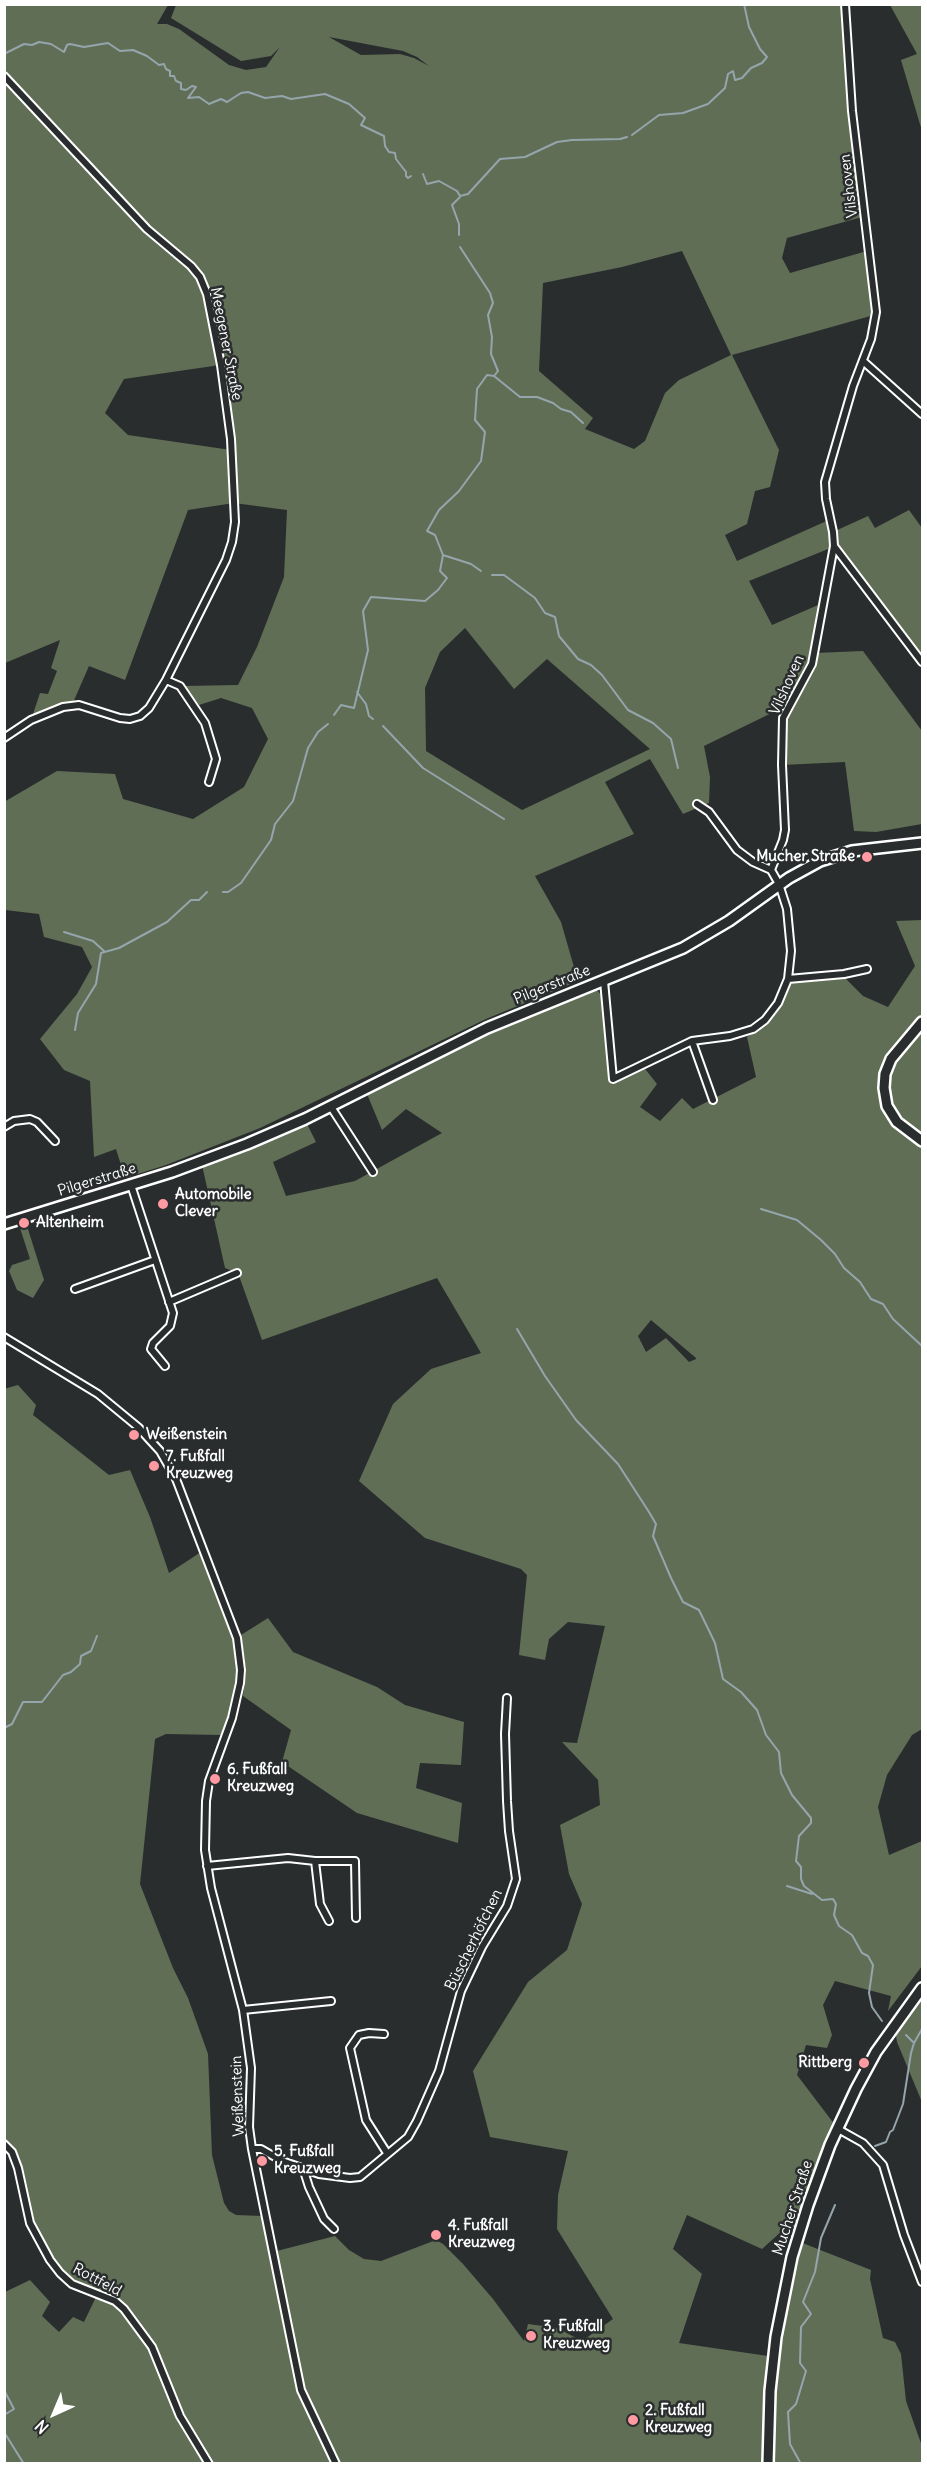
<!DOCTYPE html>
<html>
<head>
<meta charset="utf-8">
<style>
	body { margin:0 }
	#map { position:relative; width:927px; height:2468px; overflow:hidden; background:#2a2d2e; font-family:Delius,sans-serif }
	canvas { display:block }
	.frame { position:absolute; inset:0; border:6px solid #fff; pointer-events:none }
	.north { position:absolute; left:24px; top:2384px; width:60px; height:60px; -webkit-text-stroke:4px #2a2d2e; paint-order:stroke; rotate:224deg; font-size:16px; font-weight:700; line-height:24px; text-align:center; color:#fff }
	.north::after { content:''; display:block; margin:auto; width:21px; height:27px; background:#fff; clip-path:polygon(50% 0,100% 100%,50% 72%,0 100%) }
</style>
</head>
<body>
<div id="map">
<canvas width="927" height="2468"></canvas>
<div class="frame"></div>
<div class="north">N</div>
</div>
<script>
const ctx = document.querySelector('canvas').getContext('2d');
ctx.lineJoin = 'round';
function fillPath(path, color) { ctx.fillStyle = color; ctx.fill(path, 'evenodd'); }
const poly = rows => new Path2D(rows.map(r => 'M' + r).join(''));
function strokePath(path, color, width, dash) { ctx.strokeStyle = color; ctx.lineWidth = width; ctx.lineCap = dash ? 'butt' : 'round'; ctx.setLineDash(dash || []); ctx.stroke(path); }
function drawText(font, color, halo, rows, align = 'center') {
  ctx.font = font + ' Delius,sans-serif'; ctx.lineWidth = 5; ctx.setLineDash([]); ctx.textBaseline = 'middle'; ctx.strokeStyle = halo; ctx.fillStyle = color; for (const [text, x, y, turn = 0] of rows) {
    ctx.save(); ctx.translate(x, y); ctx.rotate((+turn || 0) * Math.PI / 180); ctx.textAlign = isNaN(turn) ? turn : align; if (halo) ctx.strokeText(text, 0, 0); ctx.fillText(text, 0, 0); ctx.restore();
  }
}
fillPath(poly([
	[5,5,168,5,157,24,167,24,179,29,229,65,246,70,266,67,280,47,271,56,241,61,171,18,176,5,845,5,862,217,787,238,782,258,790,273,867,251,874,315,732,355,779,450,770,487,755,491,747,524,725,535,737,561,831,519,833,532,868,516,875,528,909,510,922,528,922,662,833,547,749,581,772,625,825,602,815,653,863,651,922,731,922,824,876,832,854,831,845,762,782,765,782,733,788,705,704,746,710,777,709,803,683,814,650,759,605,782,634,834,535,876,561,922,578,981,486,1019,260,1128,166,1165,125,1178,116,1149,94,1157,90,1081,64,1070,40,1039,77,994,92,967,82,947,44,937,39,914,5,910,4,802,57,771,115,774,123,799,193,819,244,787,268,739,252,708,221,698,199,705,184,686,238,685,257,647,284,577,287,510,234,503,188,510,125,680,89,666,72,705,31,720,40,693,48,694,57,671,51,668,60,640,5,663],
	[329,37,403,51,417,57,429,66,414,58,400,54,361,55],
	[682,251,731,355,679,380,665,393,645,441,634,449,585,429,593,418,539,371,543,283,622,267],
	[220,365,231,450,128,435,105,413,124,379],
	[465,628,514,689,547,659,650,749,522,810,426,751,425,688,440,652],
	[890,5,922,5,922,131,901,60,917,54],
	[922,920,922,1729,912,1735,887,1775,878,1807,889,1855,922,1841,922,1966,888,2011,891,1996,835,1981,823,2005,832,2035,827,2048,806,2045,797,2075,838,2129,795,2230,783,2230,762,2249,687,2215,673,2249,702,2274,679,2343,768,2356,764,2463,212,2463,182,2414,154,2346,139,2324,117,2299,74,2282,56,2266,29,2211,14,2151,5,2140,4,1995,6,1994,4,1993,4,1389,18,1385,36,1405,33,1415,109,1475,130,1470,150,1517,169,1573,201,1552,235,1639,238,1673,235,1695,222,1735,166,1734,155,1739,140,1884,173,1968,188,1998,208,2054,212,2155,224,2203,229,2211,236,2215,262,2216,269,2253,335,2236,349,2250,364,2259,381,2261,436,2240,443,2244,463,2264,493,2299,524,2341,528,2324,557,2328,582,2341,613,2319,557,2229,558,2195,568,2151,490,2137,473,2071,528,1982,567,1950,582,1904,569,1874,560,1825,600,1805,598,1780,562,1742,577,1743,605,1626,568,1622,549,1639,545,1660,519,1655,527,1575,521,1569,425,1538,359,1481,393,1404,431,1369,481,1353,437,1278,262,1340,238,1273,225,1268,202,1165,306,1122,316,1142,273,1162,286,1196,355,1181,442,1133,406,1109,382,1130,367,1094,456,1047,596,989,602,996,613,1079,642,1065,657,1084,640,1107,660,1121,682,1098,693,1109,756,1077,747,1037,759,1030,771,1019,792,981,845,978,863,996,888,1007,915,966,896,921],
	[651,1320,696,1358,696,1359,689,1362,666,1338,646,1352,638,1336],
	[27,1226,44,1280,33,1298,17,1290,9,1271,12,1265,30,1259,20,1228],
	[268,1618,293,1652,377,1687,405,1705,464,1722,461,1765,420,1763,416,1788,462,1803,458,1843,357,1813,282,1762,291,1730,243,1696,246,1670,241,1635],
	[922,1980,922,2102,897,2042,895,2029],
	[800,2242,871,2270,870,2279,883,2338,895,2342,901,2354,906,2401,922,2446,922,2463,772,2464,772,2442,782,2332],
	[30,2280,50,2302,42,2316,59,2332,73,2317,84,2322,96,2297,114,2303,122,2311,150,2348,205,2464,5,2464,5,2292]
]), '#606e56');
strokePath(poly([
	[4,54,24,44,32,45,39,42,51,44,64,52,67,45,70,44,84,47,108,43,120,51,133,50,147,56,159,65,164,64,166,69,170,71,170,76,174,76,176,81,181,83,181,89,186,90,192,86,196,87,188,98,199,97,209,104,221,99,227,102,241,93,248,92,265,98,282,96,291,99,325,94,349,104,365,118,361,125,384,136,385,146,389,152,395,153,396,159,406,172,406,176,408,178,411,176],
	[632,135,659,115,683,113,708,104,725,88,728,74,733,71,735,80,742,78,751,68,762,63,767,57,760,49,749,27,744,4],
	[423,174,427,184,439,181,457,191,460,196,468,194,500,159,525,157,557,142,572,140,620,139,627,137],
	[459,235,459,224,452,205,460,197],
	[494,376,520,397,537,397,553,403,561,409,571,412,583,423],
	[443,555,471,564,481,571],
	[492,575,504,575,535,598,545,613,555,617,559,636,578,659,591,665,602,675,628,710,653,723,671,739,678,768],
	[357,692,366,704,369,716,373,719],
	[334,715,341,705,354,708,368,650,363,611,371,597,425,601,438,590,447,578,440,571,443,555,435,535,427,531,439,510,459,491,481,461,485,432,475,420,477,389,487,375,494,376,498,371,491,354,492,337,488,315,493,303,490,293,460,247],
	[383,726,423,768,504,819],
	[223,892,228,892,241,883,271,840,275,824,293,801,308,748,318,732,328,724],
	[64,932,93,941,104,951],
	[75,1030,78,1013,96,984,101,953,119,948,167,922,191,900,199,900,207,892],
	[761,1209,797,1220,821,1240,835,1254,844,1268,860,1282,871,1299,883,1304,893,1319,922,1346],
	[517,1329,545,1376,576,1420,618,1464,649,1512,656,1524,653,1536,671,1578,683,1602,699,1610,715,1643,723,1679,741,1692,757,1710,766,1735,779,1752,781,1773,792,1795,811,1818,811,1823,799,1836,796,1861,801,1867,801,1879,804,1886,822,1900,833,1899,836,1904,834,1915,839,1926,852,1935,862,1953,868,1956,873,1965,869,1993,872,2007,882,2021],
	[4,1728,12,1724,23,1702,42,1702,63,1675,71,1672,80,1664,81,1656,91,1651,97,1636],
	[787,1886,812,1894],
	[906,2035,913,2042],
	[875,2146,886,2142,890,2132,893,2130,903,2104,911,2053,914,2043,922,2029],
	[4,2390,14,2409,4,2415],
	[4,2432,24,2464],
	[801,2464,790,2444,788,2412,796,2404,806,2371,800,2363,801,2327,811,2314,803,2302,815,2272,821,2238,835,2205]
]), '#95a5ac', 2);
const minor = poly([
	[4,76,147,229,191,266,200,277,207,294,221,365,231,439,235,522,232,542,226,560,166,680,149,708,140,716,130,719,120,718,79,705,63,707,31,720,4,738],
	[863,361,922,414],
	[834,546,922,662],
	[166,680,180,686,205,723,216,759,209,782],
	[771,870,783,840,785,830,782,765,783,718,812,664,834,546,833,532,826,499,825,482,853,386,871,339,876,312,852,111,845,4],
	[788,979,844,974,867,969],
	[604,981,613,1079,692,1041,730,1036,753,1029,765,1020,778,1003,788,979,791,951,787,909,779,884,771,870,753,862,737,850,709,812,697,804],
	[692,1041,713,1100],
	[331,1107,373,1172],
	[4,1127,14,1121,30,1119,37,1122,55,1141],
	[131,1185,173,1313,170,1326,153,1343,151,1349,165,1366],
	[75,1289,155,1260],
	[169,1302,237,1273],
	[4,1337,98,1394,138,1427,160,1451,176,1479,237,1638,241,1670,240,1683,232,1718,209,1781,206,1801,205,1850,211,1888,243,2010,251,2068,249,2127,252,2149,301,2390,336,2464],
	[315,1861,320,1904,329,1921],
	[207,1866,288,1858,315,1861,355,1861,356,1918],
	[243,2010,331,2001],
	[384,2034,369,2033,359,2035,350,2048,366,2120,387,2153],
	[838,2129,863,2143,883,2165,904,2235,922,2282],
	[4,2144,12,2152,18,2168,30,2223,50,2260,60,2273,72,2284,115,2301,124,2309,152,2347,180,2416,209,2464],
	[252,2149,261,2149,282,2161,319,2174,350,2178,360,2177,408,2137,417,2121,439,2071,461,1991,482,1947,507,1906,516,1879,509,1831,507,1801,505,1734,507,1698],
	[303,2168,309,2187,324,2219,334,2229]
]);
const secondary = poly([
	[922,1022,891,1059,885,1074,884,1088,887,1106,897,1122,922,1141],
	[4,1224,172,1172,247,1144,305,1119,487,1028,683,948,729,921,789,878,820,861,852,851,922,843],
	[768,2464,770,2391,776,2337,792,2257,808,2205,830,2145,856,2089,876,2052,922,1988]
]);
strokePath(minor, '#fff', 10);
strokePath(secondary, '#fff', 14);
strokePath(minor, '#2a2d2e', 6);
strokePath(secondary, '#2a2d2e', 9);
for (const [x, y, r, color] of [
	[867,857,6,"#ff9aa2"],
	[163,1204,6,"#ff9aa2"],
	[24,1223,6,"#ff9aa2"],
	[134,1435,6,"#ff9aa2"],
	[154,1466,6,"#ff9aa2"],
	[215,1779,6,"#ff9aa2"],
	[864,2063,6,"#ff9aa2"],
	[262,2161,6,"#ff9aa2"],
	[436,2235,6,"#ff9aa2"],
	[531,2336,6,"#ff9aa2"],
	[633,2420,6,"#ff9aa2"]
]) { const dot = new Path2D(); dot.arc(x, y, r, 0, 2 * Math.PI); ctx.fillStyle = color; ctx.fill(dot); strokePath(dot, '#2a2d2e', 2); }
drawText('15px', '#fff', '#2a2d2e', [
	["Vilshoven",849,186,-97],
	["Meegener Straße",226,344,79],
	["Vilshoven",787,685,-66],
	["Pilgerstraße",552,985,-22],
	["Pilgerstraße",97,1180,-17],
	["Büscherhöfchen",474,1940,-64],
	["Weißenstein",238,2096,-92],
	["Mucher Straße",793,2208,-72],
	["Rottfeld",97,2280,28]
]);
drawText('bold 15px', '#fff', '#2a2d2e', [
	["Mucher Straße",855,857,"right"],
	["Automobile",175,1195],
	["Clever",175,1212],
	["Altenheim",36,1223],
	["Weißenstein",146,1435],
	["7. Fußfall",166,1457],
	["Kreuzweg",166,1474],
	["6. Fußfall",227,1770],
	["Kreuzweg",227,1787],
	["Rittberg",852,2063,"right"],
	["5. Fußfall",274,2152],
	["Kreuzweg",274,2169],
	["4. Fußfall",448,2226],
	["Kreuzweg",448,2243],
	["3. Fußfall",543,2327],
	["Kreuzweg",543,2344],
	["2. Fußfall",645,2411],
	["Kreuzweg",645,2428]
], 'left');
</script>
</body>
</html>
